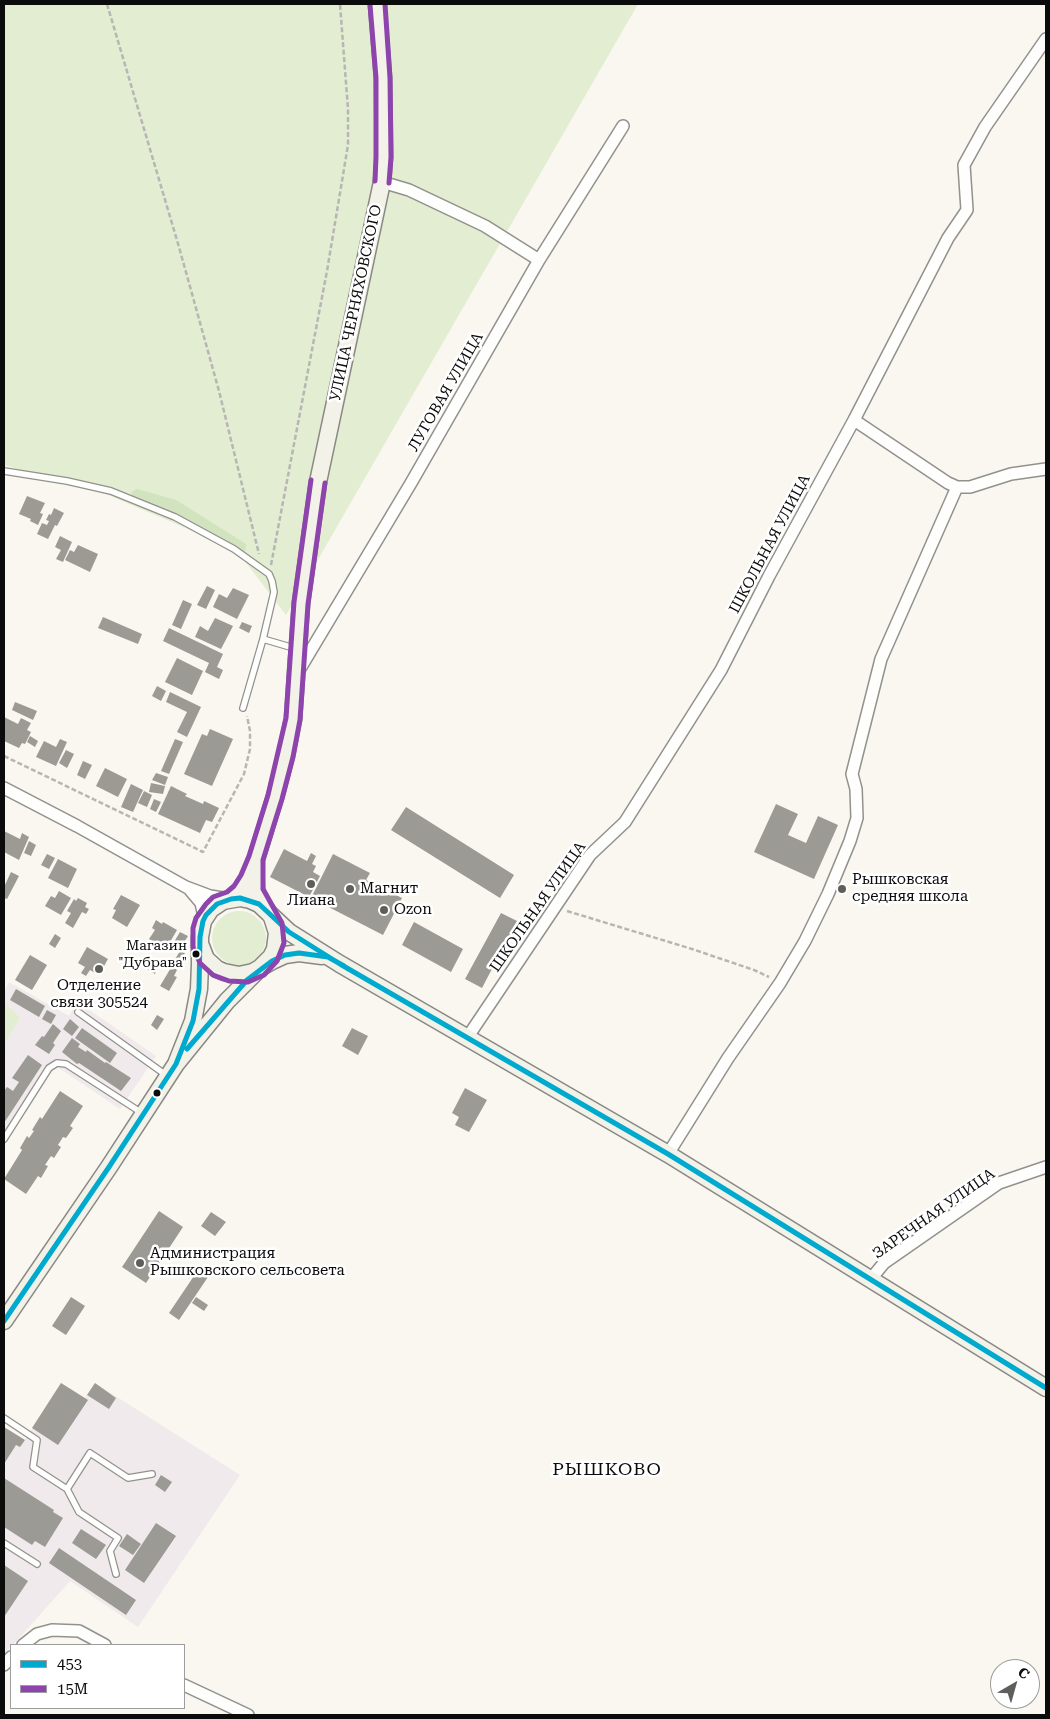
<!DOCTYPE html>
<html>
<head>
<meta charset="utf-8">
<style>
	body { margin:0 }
	#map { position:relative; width:1050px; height:1719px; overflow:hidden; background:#f9f7ef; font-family:"Roboto Serif",serif }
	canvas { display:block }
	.frame { position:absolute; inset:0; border:5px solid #0b0b0b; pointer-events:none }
	.legend { position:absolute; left:10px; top:1644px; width:175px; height:65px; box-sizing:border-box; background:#fff; border:1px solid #9d9d9d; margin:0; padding:6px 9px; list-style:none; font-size:15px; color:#0b0b0b }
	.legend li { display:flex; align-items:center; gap:10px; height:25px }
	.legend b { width:25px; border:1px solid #9d9d9d }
	.north { position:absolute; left:990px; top:1659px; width:50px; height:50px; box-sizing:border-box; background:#fff; border:1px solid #9d9d9d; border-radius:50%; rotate:38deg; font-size:14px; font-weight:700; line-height:20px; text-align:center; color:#0b0b0b }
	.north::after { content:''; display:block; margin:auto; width:18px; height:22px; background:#5e5e5b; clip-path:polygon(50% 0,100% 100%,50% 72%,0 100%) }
</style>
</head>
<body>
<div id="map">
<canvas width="1050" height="1719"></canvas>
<div class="frame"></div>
<ul class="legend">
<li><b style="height:6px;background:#00a9ce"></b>453</li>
<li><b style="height:6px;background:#8e44ad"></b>15М</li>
</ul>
<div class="north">С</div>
</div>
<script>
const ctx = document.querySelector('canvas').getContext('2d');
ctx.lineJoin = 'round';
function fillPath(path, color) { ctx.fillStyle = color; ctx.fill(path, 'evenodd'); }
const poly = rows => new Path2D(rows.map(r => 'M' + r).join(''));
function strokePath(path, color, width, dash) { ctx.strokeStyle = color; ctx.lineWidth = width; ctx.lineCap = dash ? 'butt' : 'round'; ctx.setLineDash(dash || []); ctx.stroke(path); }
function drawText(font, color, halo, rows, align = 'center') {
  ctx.font = font + ' "Roboto Serif",serif'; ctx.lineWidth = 5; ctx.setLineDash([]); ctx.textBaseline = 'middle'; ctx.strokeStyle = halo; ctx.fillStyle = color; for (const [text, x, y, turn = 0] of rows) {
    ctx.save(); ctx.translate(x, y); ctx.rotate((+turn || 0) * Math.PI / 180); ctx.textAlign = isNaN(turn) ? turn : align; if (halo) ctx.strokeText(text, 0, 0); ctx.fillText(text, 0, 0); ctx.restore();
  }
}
fillPath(poly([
	[9,982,69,1016,78,1002,156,1056,120,1109,56,1066,4,1146,4,1045,19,1018,4,1002,4,992],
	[61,1383,85,1398,95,1383,240,1475,138,1627,70,1581,13,1645,11,1645,4,1656,4,1427,25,1440]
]), '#f0eaec');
fillPath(poly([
	[4,4,638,4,286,615,241,556,186,528,108,495,4,465],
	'212 938a27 27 0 1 1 54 0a27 27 0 1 1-54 0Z',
	[4,1002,20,1018,4,1045]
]), '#e2edd1');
fillPath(poly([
	[137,489,176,500,246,544,245,553,177,516,133,497,131,492]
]), '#d2e3c0');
fillPath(poly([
	[27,496,45,503,40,513,43,514,38,525,30,521,31,519,19,514],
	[54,508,64,513,57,526,55,525,48,539,37,534,42,523,47,525,49,521,46,520,49,514,51,515],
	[60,536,72,542,63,562,56,559,61,550,55,547],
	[78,545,98,554,90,572,65,560,70,550,74,552],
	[207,586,215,590,206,609,197,605],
	[233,588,249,595,237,619,213,607,219,594,227,598],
	[183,600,192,604,181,629,172,625],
	[103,617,142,634,138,644,98,628],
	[215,618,233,626,221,649,195,637,200,626,208,631],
	[242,622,252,626,249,633,239,628],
	[169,628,223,654,217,667,223,670,219,679,205,672,209,663,163,641],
	[177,658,203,671,192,695,165,682],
	[157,686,166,691,161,701,152,696],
	[170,692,201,707,187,737,177,732,187,712,166,702],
	[15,702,37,711,33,720,12,710],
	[4,717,18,724,21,718,31,723,27,730,31,732,25,744,22,743,19,748,4,741],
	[210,729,233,739,212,786,184,774,202,734,207,736],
	[30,736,38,741,35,747,27,742],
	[60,739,67,742,56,766,36,757,44,741,56,747],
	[175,739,183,742,169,774,161,771],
	[66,750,74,754,67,768,59,763],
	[83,761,92,765,85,779,77,775],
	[105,768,127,779,118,797,96,786],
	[156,773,168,777,165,785,152,780],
	[151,783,165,786,163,794,149,792],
	[131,784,143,790,133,812,121,807],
	[171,786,187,794,185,796,203,804,204,801,219,808,212,822,206,820,200,833,158,814],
	[144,791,152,795,147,807,138,803],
	[154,799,161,802,156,812,150,809],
	[776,804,798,814,788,835,806,843,818,816,838,825,814,879,754,852],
	[406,807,514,875,500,898,391,830],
	[4,831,20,839,22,833,29,837,19,860,4,852],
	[29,841,36,845,31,856,24,853],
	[284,849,307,861,311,853,316,856,312,864,316,866,313,872,320,876,309,897,270,877],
	[47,854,55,858,49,869,41,865],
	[333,854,370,873,366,880,402,898,383,935,311,898],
	[58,859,77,869,68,888,48,878],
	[11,872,19,876,7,899,4,898,4,887],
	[59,891,71,898,61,915,45,906,51,896,55,898],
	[121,895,140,905,127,927,112,918,116,910,113,909],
	[78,898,87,903,85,907,89,909,86,914,82,912,73,928,65,923,71,913,67,911,74,899,76,901],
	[501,913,517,921,482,988,465,979],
	[156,920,162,924,163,922,177,930,166,949,149,939,155,930,152,928],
	[414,922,463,949,451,972,402,945],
	[180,932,188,936,181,947,174,942],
	[55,934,61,938,55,948,49,944],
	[87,947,108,959,99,975,90,970,86,976,81,973,85,967,78,963],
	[180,951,185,953,179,964,174,961],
	[30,955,47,965,32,990,15,980],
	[155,959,161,963,155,974,148,970],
	[172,966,177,970,174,976,177,977,169,991,160,986],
	[16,989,45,1006,39,1017,10,1000],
	[47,1010,56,1015,51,1024,42,1019],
	[157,1015,164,1019,157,1030,151,1025],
	[70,1019,79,1027,72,1036,63,1029],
	[53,1024,61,1031,53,1043,55,1045,49,1054,35,1045,42,1036,44,1037],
	[82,1028,117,1053,110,1063,75,1038],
	[352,1028,368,1036,358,1055,342,1046],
	[72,1038,80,1044,78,1047,86,1052,87,1050,105,1063,106,1062,131,1078,121,1091,79,1063,77,1064,62,1052],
	[28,1055,42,1065,4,1123,4,1091,7,1087,13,1091,19,1082,12,1078],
	[465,1088,487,1100,469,1132,455,1125,459,1117,452,1113],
	[60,1091,83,1106,70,1126,73,1128,66,1138,63,1137,58,1145,61,1147,54,1158,51,1156,45,1165,48,1166,41,1178,38,1176,26,1194,4,1179,22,1150,20,1148,27,1136,29,1138,34,1131,32,1130,40,1117,42,1119],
	[159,1211,183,1227,146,1283,122,1267],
	[211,1212,226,1222,215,1236,201,1226],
	[200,1267,210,1274,179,1320,169,1313],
	[71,1297,85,1306,66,1335,52,1326],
	[196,1297,208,1305,204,1311,192,1303],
	[61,1383,88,1400,58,1445,32,1428],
	[95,1383,116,1398,109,1409,87,1395],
	[4,1427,25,1440,20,1447,16,1445,4,1464],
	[161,1475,172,1482,165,1492,155,1485],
	[4,1478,54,1510,53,1512,63,1518,45,1547,35,1541,32,1545,4,1527],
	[156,1523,176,1536,144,1583,125,1570],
	[81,1529,106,1545,96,1559,72,1543],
	[127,1534,141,1544,133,1555,119,1546],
	[59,1548,136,1600,126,1615,49,1563],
	[4,1565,28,1581,4,1617]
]), '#9c9a95');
const service = poly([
	[4,471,67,481,111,491,175,517,234,549,269,574,272,581,274,592,263,639,243,708],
	[263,639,297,649],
	[78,1012,166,1075],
	[4,1139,49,1068,57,1063,66,1064,142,1113],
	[4,1418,37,1440,33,1467,67,1489,79,1512,118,1538,110,1551,116,1574],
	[67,1489,90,1453,128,1478,152,1474],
	[4,1543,37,1564]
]);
const minor = poly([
	[382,182,409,190,485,226,539,260],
	[854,420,948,483,957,487,970,487,1011,474,1046,469],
	[298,672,411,483,539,260,623,126],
	[4,788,77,826,186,887,210,896,229,899],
	[190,890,201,903,203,912,203,921],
	[467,1038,590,855,625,822,721,670,769,576,854,420,948,238,967,210,964,165,985,127,1046,39],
	[668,1154,728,1058,780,983,805,941,828,894,850,841,857,818,856,789,852,774,881,659,957,487],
	[870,1280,884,1263,999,1183,1046,1167],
	[23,1645,37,1634,52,1630,79,1631,105,1645],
	[4,1665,11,1657],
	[184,1685,248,1715]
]);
const secondary = poly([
	[231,899,240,891,248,878,256,859,275,797,286,755,293,719,301,603,318,482,382,182,384,157,383,78,377,4],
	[201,946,206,959,217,969,224,972,239,975,253,972,272,961,285,955,299,953,322,956],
	[176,1064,193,1021,199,989,200,964,200,937,203,921,211,909,223,901,240,898,250,900,259,904,289,932,340,964,668,1154,1046,1388],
	[4,1321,109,1167,176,1064,227,1001,271,957,275,949,277,933,272,917,262,904,256,891,255,867]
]);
strokePath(service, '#92918e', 8);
strokePath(minor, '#92918e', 14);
strokePath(secondary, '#898884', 19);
strokePath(poly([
	[107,4,179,247,219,391,259,554],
	[271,565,327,271,348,145,348,109,340,4],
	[4,756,203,852,244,774,250,749,250,731,247,716],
	[567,911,692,949,754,970,769,977]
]), '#b7b6b5', 2.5, [5, 2.5]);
strokePath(service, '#fefefd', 5.5);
strokePath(minor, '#fefefd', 11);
strokePath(secondary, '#f3f2e8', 16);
strokePath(poly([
	[187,1049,247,980,272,961,285,955,299,953,328,957,344,966],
	[4,1321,109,1167,176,1064,193,1021,199,989,200,937,203,921,206,915,217,904,231,899,240,898,259,904,289,932,340,964,668,1154,1046,1388]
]), '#00a9ce', 5);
strokePath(poly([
	[385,4,390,78,391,157,389,183],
	[370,5,376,78,376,157,375,181],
	[300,720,293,757,282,799,263,860,263,889,282,923,284,943,277,961,264,975,248,982,229,981,213,975,200,963,193,947,193,928,196,918,206,904,213,897,227,892,234,886,241,875,249,856,268,795,286,718,294,602,311,480],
	[300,720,308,604,325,483]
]), '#8e44ad', 5);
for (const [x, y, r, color] of [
	[311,884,5,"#5e5e5b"],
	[350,889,5,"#5e5e5b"],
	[842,889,5,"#5e5e5b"],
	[384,910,5,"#5e5e5b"],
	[196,954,4.5,"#0b0b0b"],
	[99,969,5,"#5e5e5b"],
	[157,1093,4.5,"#0b0b0b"],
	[140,1263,5,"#5e5e5b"]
]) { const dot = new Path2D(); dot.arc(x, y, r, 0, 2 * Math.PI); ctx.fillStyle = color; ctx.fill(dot); strokePath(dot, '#fff', 2); }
drawText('14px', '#0b0b0b', '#fff', [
	["Магазин",187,946],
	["\"Дубрава\"",187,963]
], 'right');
drawText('15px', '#0b0b0b', '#fff', [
	["УЛИЦА ЧЕРНЯХОВСКОГО",356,303,-78],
	["ЛУГОВАЯ УЛИЦА",446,392,-60],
	["ШКОЛЬНАЯ УЛИЦА",770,544,-62],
	["ШКОЛЬНАЯ УЛИЦА",538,907,-55],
	["ЗАРЕЧНАЯ УЛИЦА",934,1214,-35]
]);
drawText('15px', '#0b0b0b', '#fff', [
	["Рышковская",852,880],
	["средняя школа",852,897],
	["Магнит",360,889],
	["Лиана",311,901,"center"],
	["Ozon",394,910],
	["Отделение",99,986,"center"],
	["связи 305524",99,1003,"center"],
	["Администрация",150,1254],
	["Рышковского сельсовета",150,1271]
], 'left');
ctx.letterSpacing = '1px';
drawText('18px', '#0b0b0b', '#fff', [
	["РЫШКОВО",607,1470]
]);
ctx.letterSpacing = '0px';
</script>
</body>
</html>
